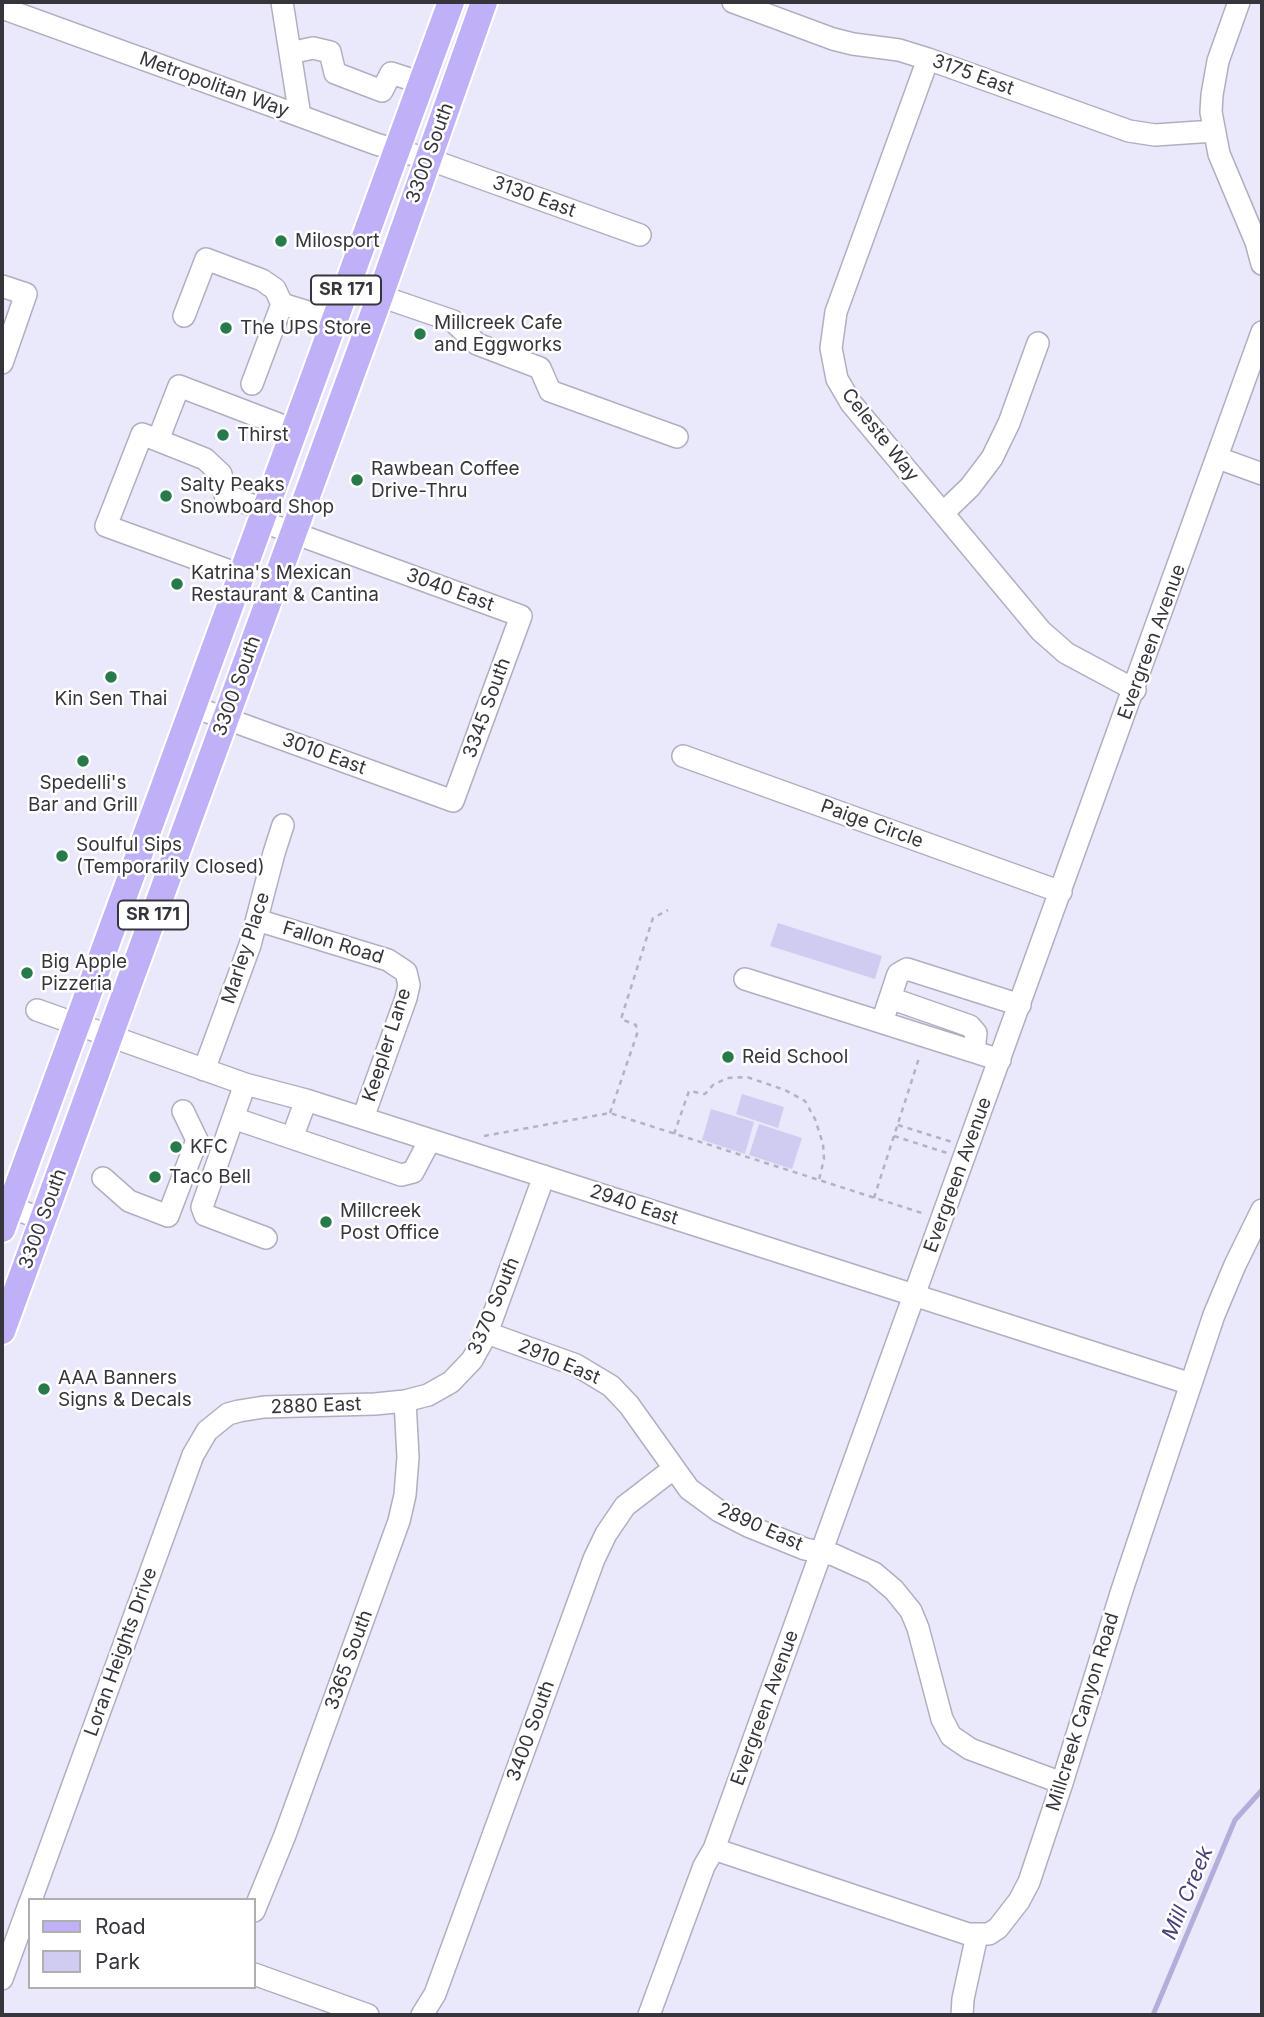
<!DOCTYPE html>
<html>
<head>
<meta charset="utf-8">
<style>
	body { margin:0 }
	#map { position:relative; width:1264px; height:2017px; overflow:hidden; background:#eae8fb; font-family:Inter,sans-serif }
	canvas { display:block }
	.frame { position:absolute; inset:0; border:4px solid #36353c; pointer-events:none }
	.legend { position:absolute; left:28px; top:1898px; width:228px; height:91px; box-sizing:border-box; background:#fff; border:2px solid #afaeb1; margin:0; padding:9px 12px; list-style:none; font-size:21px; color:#36353c }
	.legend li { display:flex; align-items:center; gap:14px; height:35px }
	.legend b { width:35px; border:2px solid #afaeb1 }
</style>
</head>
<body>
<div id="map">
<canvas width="1264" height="2017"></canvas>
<div class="frame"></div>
<ul class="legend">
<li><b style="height:9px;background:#bfb0f7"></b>Road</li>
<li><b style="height:19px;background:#d0ccf1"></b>Park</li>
</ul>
</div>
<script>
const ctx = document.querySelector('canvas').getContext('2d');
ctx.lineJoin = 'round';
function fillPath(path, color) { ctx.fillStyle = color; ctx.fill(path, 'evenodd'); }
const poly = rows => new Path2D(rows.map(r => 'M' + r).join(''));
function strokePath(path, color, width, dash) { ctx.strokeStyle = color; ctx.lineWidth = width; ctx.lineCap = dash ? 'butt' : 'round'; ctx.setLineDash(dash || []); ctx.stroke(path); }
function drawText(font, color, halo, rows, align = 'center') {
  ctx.font = font + ' Inter,sans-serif'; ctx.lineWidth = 5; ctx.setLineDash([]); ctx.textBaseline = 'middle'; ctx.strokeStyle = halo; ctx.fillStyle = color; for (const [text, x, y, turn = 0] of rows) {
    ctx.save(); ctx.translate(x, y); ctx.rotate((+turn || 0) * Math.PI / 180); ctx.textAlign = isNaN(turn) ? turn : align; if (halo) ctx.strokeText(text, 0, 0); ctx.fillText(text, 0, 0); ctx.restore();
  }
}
fillPath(poly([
	[778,923,882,956,875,979,770,946],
	[742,1094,784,1107,778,1128,736,1114],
	[711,1109,754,1122,745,1154,702,1140],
	[759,1124,802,1138,792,1169,749,1155]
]), '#d0ccf1');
strokePath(poly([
	[1153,2015,1235,1820,1262,1790]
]), '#b3aed9', 5);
const minor = poly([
	[282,2,300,116],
	[733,2,833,39,853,44,899,50,928,59,1129,131,1155,135,1214,131],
	[1239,2,1218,61,1212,95,1211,112,1219,154,1256,242,1262,264],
	[2,8,300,116,376,144,428,159,640,235],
	[290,53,313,48,330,52,335,73,382,91,391,73,422,83],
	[928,59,836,312,831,348,837,379,851,403,1041,631,1066,653,1135,690],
	[2,286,26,294,2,363],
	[380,296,453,321,477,344,540,368,550,391,677,437],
	[184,316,206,259,262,280,275,289,282,304],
	[252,384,282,304,334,320],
	[158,440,179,386,294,430],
	[1218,458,1262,474],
	[943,513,970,487,992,458,1009,423,1038,343],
	[241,575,106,526,142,434,205,459,221,474,225,495,265,510],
	[194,707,453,801,521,616,261,521],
	[683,756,1061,892],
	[257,920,388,960,406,972,409,985,406,998,363,1118],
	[745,979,1000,1060],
	[890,998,970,1026,976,1033,974,1051],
	[37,1010,245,1084,306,1100,1191,1384],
	[882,1022,898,974,907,969,1020,1005],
	[204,1070,250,945,274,853,283,825],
	[245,1084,202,1207,205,1215,266,1238],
	[233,1118,401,1175,413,1172,430,1140],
	[292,1138,306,1100],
	[103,1178,129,1201,168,1216,197,1140,183,1111],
	[2,1204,42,1219],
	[487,1333,576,1365,611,1386,629,1405,689,1489,719,1511,748,1526,805,1549,834,1555,874,1573,894,1590,911,1611,918,1628,942,1719,951,1736,970,1749,1062,1783],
	[714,1849,968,1934,989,1934,998,1928,1019,1901,1029,1882,1062,1783,1122,1590,1214,1315,1235,1265,1262,1210],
	[31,1900,193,1455,207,1431,228,1414,239,1411,264,1407,375,1404,405,1401,428,1395,451,1382,472,1360,487,1333,544,1176],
	[254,1911,285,1835,399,1521,405,1495,408,1457,405,1401],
	[254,1974,368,2015],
	[2,1979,30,1902],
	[422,2015,435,1994,594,1559,606,1534,625,1506,673,1469],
	[649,2015,704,1866,714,1849,1262,332],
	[962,2015,963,1999,977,1935]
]);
const major = poly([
	[2,1229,451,2],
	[2,1331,380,296,484,2]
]);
strokePath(minor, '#b0afc0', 24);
strokePath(major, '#fff', 30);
strokePath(poly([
	[610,1113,637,1034,636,1025,621,1019,653,918,668,910],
	[898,1125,952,1142],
	[674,1134,689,1091,705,1094,713,1085,727,1078,747,1077,785,1090,805,1101,815,1119,823,1144,824,1159,819,1180],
	[484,1136,610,1113,925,1214],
	[894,1136,947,1153],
	[874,1198,920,1055]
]), '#b4b2c1', 2.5, [5, 5]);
strokePath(minor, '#fff', 21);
strokePath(major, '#bfb0f7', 26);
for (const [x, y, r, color] of [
	[281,241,7,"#277a4c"],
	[226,328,7,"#277a4c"],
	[420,334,7,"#277a4c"],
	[223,435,7,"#277a4c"],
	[357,480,7,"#277a4c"],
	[166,496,7,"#277a4c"],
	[177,584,7,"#277a4c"],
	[111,677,7,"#277a4c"],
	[83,761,7,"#277a4c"],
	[62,856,7,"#277a4c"],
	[27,973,7,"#277a4c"],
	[728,1057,7,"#277a4c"],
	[176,1147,7,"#277a4c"],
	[155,1177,7,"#277a4c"],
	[326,1222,7,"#277a4c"],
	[44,1389,7,"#277a4c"]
]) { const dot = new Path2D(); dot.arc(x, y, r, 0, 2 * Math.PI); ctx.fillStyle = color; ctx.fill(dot); strokePath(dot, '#fff', 2.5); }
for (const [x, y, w] of [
	[346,290,70],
	[153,915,70]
]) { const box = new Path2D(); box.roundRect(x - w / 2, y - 14.5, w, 29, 5); ctx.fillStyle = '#fff'; ctx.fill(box); strokePath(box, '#36353c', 2); }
drawText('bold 18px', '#36353c', null, [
	["SR 171",346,290],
	["SR 171",153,915]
]);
drawText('19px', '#36353c', '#fff', [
	["3175 East",973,75,20],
	["Metropolitan Way",214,85,20],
	["3300 South",430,153,-70],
	["3130 East",534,197,20],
	["Celeste Way",880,435,52],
	["3040 East",450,590,20],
	["Evergreen Avenue",1152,642,-70],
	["3300 South",237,686,-70],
	["3345 South",487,708,-70],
	["3010 East",324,754,20],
	["Paige Circle",872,824,20],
	["Fallon Road",333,943,17],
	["Marley Place",246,948,-72],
	["Keepler Lane",387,1045,-72],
	["Evergreen Avenue",958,1175,-70],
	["2940 East",634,1205,18],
	["3300 South",43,1219,-70],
	["3370 South",494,1306,-67],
	["2910 East",559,1362,23],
	["2880 East",316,1406,-2],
	["2890 East",760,1527,24],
	["Loran Heights Drive",121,1652,-70],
	["3365 South",349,1660,-70],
	["Evergreen Avenue",765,1708,-70],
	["Millcreek Canyon Road",1083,1712,-73],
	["3400 South",531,1731,-70]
]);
drawText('19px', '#36353c', '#fff', [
	["Milosport",295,241],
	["Millcreek Cafe",434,323],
	["and Eggworks",434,345],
	["The UPS Store",240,328],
	["Thirst",237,435],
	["Rawbean Coffee",371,469],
	["Drive-Thru",371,491],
	["Salty Peaks",180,485],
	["Snowboard Shop",180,507],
	["Katrina's Mexican",191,573],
	["Restaurant & Cantina",191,595],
	["Kin Sen Thai",111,699,"center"],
	["Spedelli's",83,783,"center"],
	["Bar and Grill",83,805,"center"],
	["Soulful Sips",76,845],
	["(Temporarily Closed)",76,867],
	["Big Apple",41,962],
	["Pizzeria",41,984],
	["Reid School",742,1057],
	["KFC",190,1147],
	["Taco Bell",169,1177],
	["Millcreek",340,1211],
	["Post Office",340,1233],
	["AAA Banners",58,1378],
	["Signs & Decals",58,1400]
], 'left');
drawText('italic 21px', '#4a3f77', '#fff', [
	["Mill Creek",1188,1893,-67]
]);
</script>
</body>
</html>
